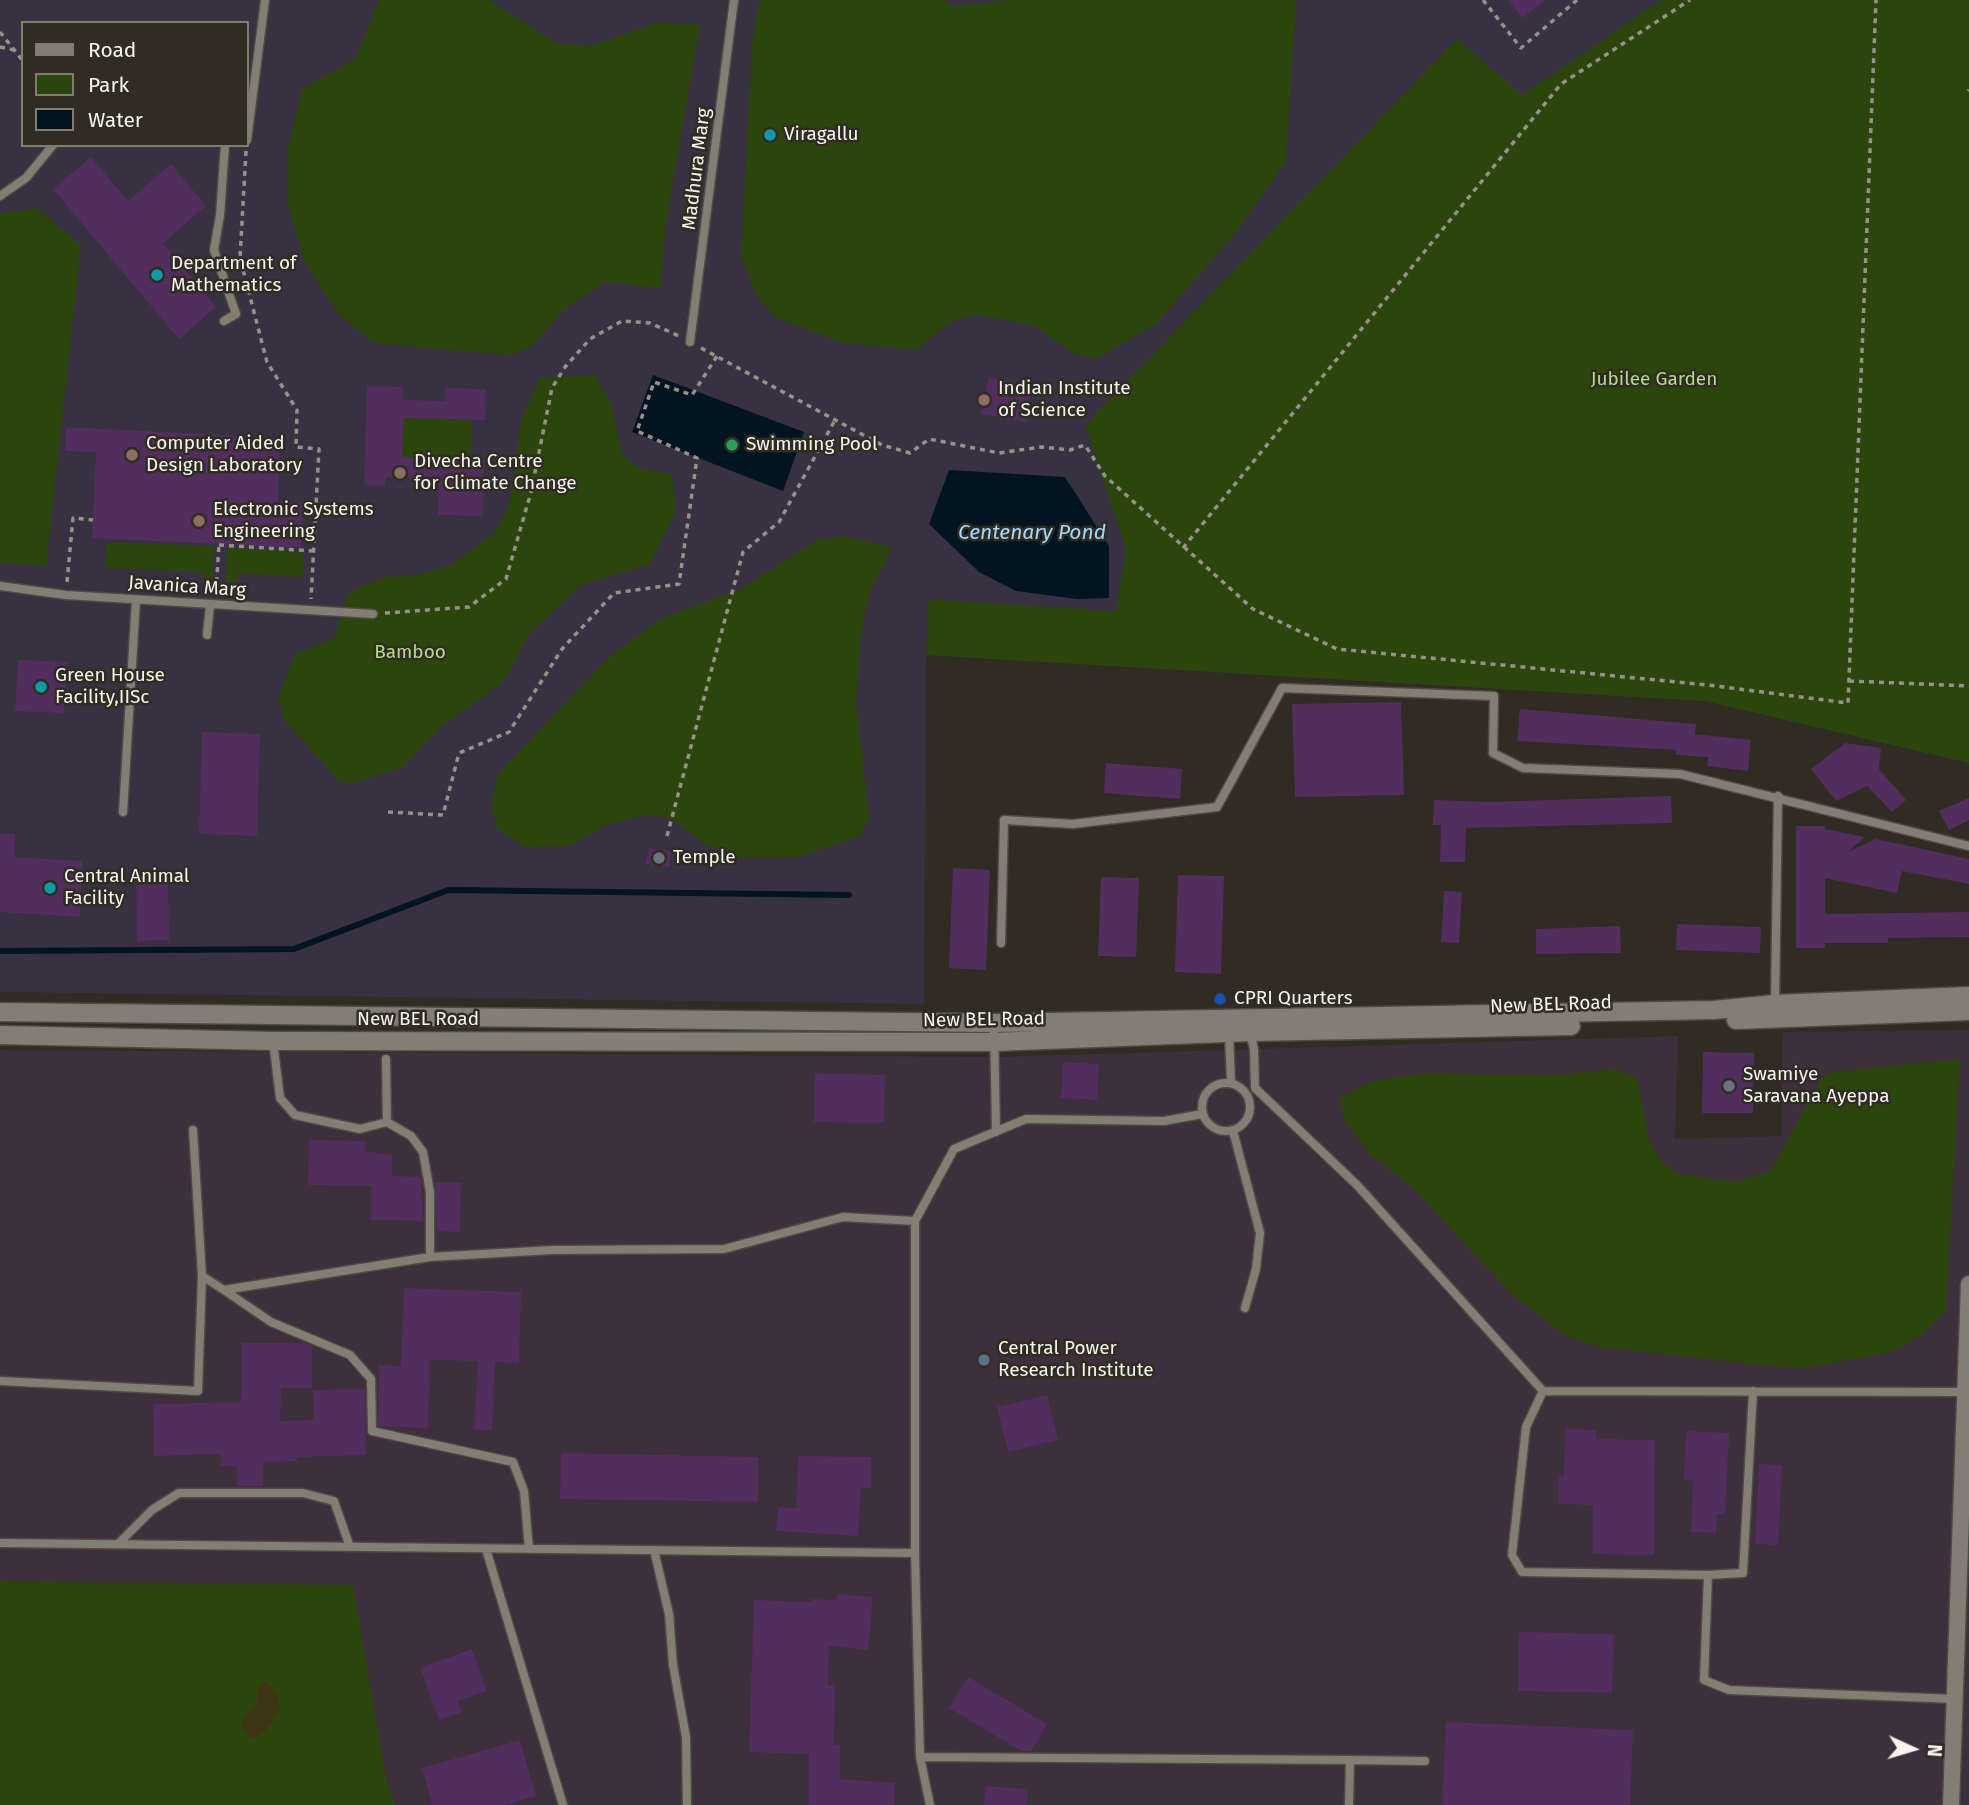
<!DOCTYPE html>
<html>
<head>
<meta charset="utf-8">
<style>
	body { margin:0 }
	#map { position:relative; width:1969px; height:1805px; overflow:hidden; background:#302c23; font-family:"Fira Sans",sans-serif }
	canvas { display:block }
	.legend { position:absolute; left:21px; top:21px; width:228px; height:126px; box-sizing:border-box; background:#302c23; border:2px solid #7f7c74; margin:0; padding:9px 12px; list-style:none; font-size:21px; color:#f6f4ee }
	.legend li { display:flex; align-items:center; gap:14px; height:35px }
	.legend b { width:35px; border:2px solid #7f7c74 }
	.north { position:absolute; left:1878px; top:1714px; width:70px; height:70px; -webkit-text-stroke:5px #302c23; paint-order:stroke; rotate:94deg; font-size:19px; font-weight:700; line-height:28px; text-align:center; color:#f6f4ee }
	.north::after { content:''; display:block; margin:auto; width:24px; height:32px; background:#f6f4ee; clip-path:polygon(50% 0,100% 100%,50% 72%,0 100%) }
</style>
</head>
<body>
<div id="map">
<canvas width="1969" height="1805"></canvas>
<ul class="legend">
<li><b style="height:9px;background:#827e73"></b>Road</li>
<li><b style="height:19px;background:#2c450c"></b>Park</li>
<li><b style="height:19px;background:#02141f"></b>Water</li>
</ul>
<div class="north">N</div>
</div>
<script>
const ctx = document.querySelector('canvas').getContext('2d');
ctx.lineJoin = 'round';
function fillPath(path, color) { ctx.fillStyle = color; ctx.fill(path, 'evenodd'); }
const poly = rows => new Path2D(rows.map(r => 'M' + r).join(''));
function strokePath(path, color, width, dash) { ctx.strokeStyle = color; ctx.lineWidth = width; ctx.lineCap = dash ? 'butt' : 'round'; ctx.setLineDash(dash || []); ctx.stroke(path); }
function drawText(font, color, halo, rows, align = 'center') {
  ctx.font = font + ' "Fira Sans",sans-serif'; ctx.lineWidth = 5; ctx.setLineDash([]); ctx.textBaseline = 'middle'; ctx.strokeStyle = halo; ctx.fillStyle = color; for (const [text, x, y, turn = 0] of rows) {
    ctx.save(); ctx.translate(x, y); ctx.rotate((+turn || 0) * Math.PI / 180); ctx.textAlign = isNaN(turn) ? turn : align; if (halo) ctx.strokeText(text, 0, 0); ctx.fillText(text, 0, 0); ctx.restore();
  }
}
fillPath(poly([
	[1969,1030,1969,1805,396,1805,387,1782,114,1584,0,1581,0,1050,999,1057,1678,1036,1675,1139,1781,1136,1783,1032]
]), '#3d2f3c');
fillPath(poly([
	[0,0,1969,0,1969,763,1705,701,926,655,924,1004,0,992],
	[23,23,247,23,247,145,23,145]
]), '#373141');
fillPath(poly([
	[379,0,489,0,556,43,591,46,658,22,700,25,666,223,661,288,605,282,567,307,529,348,510,355,374,343,338,314,305,262,288,206,288,150,302,89,355,59],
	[759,0,944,0,953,6,1010,0,1296,0,1286,161,1234,235,1156,324,1096,359,1073,353,1033,325,976,315,951,322,917,350,843,343,776,318,758,298,741,257,752,44],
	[1661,0,1969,0,1969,763,1705,701,926,655,929,599,1116,611,1126,549,1085,425,1457,39,1522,95],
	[37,208,81,246,46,566,0,562,0,214],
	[595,375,611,403,622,454,638,468,672,474,676,512,650,564,580,585,530,633,503,682,442,726,403,767,351,784,340,782,284,720,278,697,295,654,334,638,347,596,355,589,385,577,418,575,452,564,496,532,510,501,521,420,540,378],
	[404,418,472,420,471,460,402,457],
	[844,536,892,547,868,597,861,638,856,701,869,817,861,836,798,857,739,858,706,845,671,818,643,815,607,825,568,846,524,847,497,828,491,807,497,775,612,654,662,618,740,589,819,539],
	[106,542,214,546,212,580,202,580,202,572,105,568],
	[227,548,304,552,303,577,238,573,237,582,226,582],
	[1960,1059,1946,1311,1922,1335,1892,1352,1800,1369,1600,1347,1568,1337,1512,1295,1414,1189,1370,1154,1343,1118,1340,1097,1371,1082,1420,1073,1554,1075,1615,1069,1637,1078,1650,1142,1661,1161,1679,1174,1735,1182,1770,1171,1822,1078,1831,1072],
	[0,1581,353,1585,387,1782,396,1805,0,1805]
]), '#2c450c');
fillPath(poly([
	[264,1681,278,1692,280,1710,266,1730,257,1737,249,1738,241,1727,242,1720,257,1703,258,1690]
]), '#3c3413');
fillPath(poly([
	[653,375,804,432,783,491,632,432],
	[949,470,1065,477,1109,546,1109,598,1077,599,1016,591,979,572,929,524]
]), '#02141f');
strokePath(poly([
	[0,951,294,949,448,890,849,895]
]), '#02141f', 6);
fillPath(poly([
	[1508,0,1546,0,1522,18],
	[91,157,128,201,171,164,206,206,163,243,216,307,179,339,53,189],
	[989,377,1033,385,1026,422,981,414],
	[367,386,403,387,403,400,445,401,445,388,486,389,485,420,404,418,402,457,484,460,483,516,438,515,439,478,386,477,385,486,364,485],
	[66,427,280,438,278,502,303,503,301,548,92,538,96,452,65,451],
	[18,660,67,662,64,713,15,711],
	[1401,702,1404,795,1295,797,1292,704],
	[1520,709,1696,724,1695,734,1751,740,1748,771,1707,766,1708,757,1676,755,1676,750,1517,741],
	[202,732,260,734,257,836,199,834],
	[1845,743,1881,748,1879,769,1906,800,1892,812,1867,786,1836,801,1811,769],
	[1106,763,1182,769,1180,799,1104,793],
	[1671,796,1672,823,1466,828,1465,862,1440,862,1441,825,1433,825,1434,800,1489,802],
	[1969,798,1969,820,1949,830,1939,811],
	[1796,826,1825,826,1825,829,1865,837,1848,852,1876,839,1969,859,1969,884,1902,871,1897,893,1825,878,1825,914,1969,912,1969,937,1888,938,1888,943,1825,943,1825,948,1796,948],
	[0,833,15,834,14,857,82,861,80,917,0,912],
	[649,848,672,851,669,867,645,864],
	[953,868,990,870,986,970,949,968],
	[136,874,168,874,169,940,137,941],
	[1178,875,1224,876,1221,974,1175,972],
	[1101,877,1139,878,1136,957,1098,956],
	[1444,891,1462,892,1459,943,1441,942],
	[1677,924,1761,927,1760,953,1676,950],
	[1620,926,1621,953,1536,954,1536,929],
	[1703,1052,1754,1053,1753,1113,1702,1113],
	[1063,1062,1099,1064,1097,1100,1061,1098],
	[815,1073,885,1075,884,1123,814,1122],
	[309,1140,365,1141,365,1151,392,1155,392,1176,421,1177,423,1221,371,1220,371,1186,308,1185],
	[435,1182,461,1183,460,1232,437,1231],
	[404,1288,521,1292,519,1363,495,1362,492,1431,474,1430,478,1361,430,1360,428,1428,378,1426,379,1365,401,1366],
	[242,1343,305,1343,312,1346,312,1388,281,1388,280,1421,314,1420,313,1390,365,1389,366,1455,297,1457,297,1461,263,1462,263,1486,237,1486,237,1466,221,1466,221,1454,154,1456,153,1404,241,1402],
	[1047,1395,1058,1440,1008,1452,997,1407],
	[1565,1429,1596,1430,1596,1439,1655,1440,1654,1555,1593,1554,1593,1505,1559,1504,1559,1477,1564,1477],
	[1686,1431,1729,1433,1725,1514,1717,1514,1716,1533,1691,1532,1693,1480,1684,1480],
	[561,1453,758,1457,758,1502,560,1499],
	[798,1456,871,1457,871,1488,861,1488,858,1536,776,1531,778,1507,796,1508],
	[1759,1464,1782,1465,1778,1545,1755,1544],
	[837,1594,873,1597,868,1650,829,1646,828,1685,835,1685,834,1745,840,1745,840,1779,895,1783,894,1805,809,1805,809,1754,749,1752,754,1600,811,1602,811,1599,837,1600],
	[1519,1632,1614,1634,1612,1693,1518,1691],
	[472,1649,487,1691,458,1701,462,1712,439,1720,420,1668],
	[968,1677,1047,1724,1031,1751,1021,1751,949,1708],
	[1446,1722,1633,1730,1630,1805,1442,1805],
	[520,1740,536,1796,504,1805,432,1805,422,1768],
	[986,1786,1028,1789,1027,1805,984,1805]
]), '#512e5d');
const service = poly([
	[247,140,265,0],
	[0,196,26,178,53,145],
	[224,321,236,314,214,250,220,215,225,145],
	[690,342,734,0],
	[0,586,66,595,373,614],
	[207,635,210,605],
	[123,812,136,600],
	[1001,943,1004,820,1073,824,1217,807,1282,688,1494,696,1493,753,1523,768,1680,774,1969,846],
	[1775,1003,1778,796],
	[994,1023,996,1132],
	[1250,1032,1254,1049,1255,1088,1357,1185,1543,1391],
	[1229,1033,1231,1083],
	[273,1041,280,1098,295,1115,360,1129,387,1122,411,1136,423,1152,430,1192,430,1257,552,1250,724,1249,843,1217,915,1221],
	[386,1059,387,1122],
	'1202 1107a24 24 0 1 1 48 0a24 24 0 1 1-48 0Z',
	[1202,1114,1164,1121,1026,1119,954,1149,915,1221,915,1553,920,1757,1350,1760,1349,1805],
	[193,1130,202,1276,224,1290,430,1257],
	[1233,1131,1260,1233,1256,1269,1245,1308],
	[224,1290,271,1322,350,1355,371,1379,372,1431,513,1462,524,1491,529,1549],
	[0,1381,198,1391,202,1276],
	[0,1543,915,1553],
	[118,1544,152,1510,179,1493,303,1493,334,1501,350,1547],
	[486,1549,563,1805],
	[654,1550,669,1614,673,1665,686,1737,687,1805],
	[1708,1575,1743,1573,1753,1391],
	[1955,1699,1729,1690,1704,1680,1708,1575,1522,1572,1512,1555,1526,1427,1543,1391,1964,1392],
	[920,1757,930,1805],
	[1350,1760,1425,1761]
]);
const minor = poly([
	[1951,1805,1969,1284]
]);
const secondary = poly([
	[0,1012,994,1023,1714,1010,1775,1004,1969,996],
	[1736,1020,1969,1011],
	[0,1035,273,1041,993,1042,1250,1032,1571,1026]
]);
strokePath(service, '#4d4b42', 11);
strokePath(minor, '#4d4b42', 19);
strokePath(secondary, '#4d4b42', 21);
strokePath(poly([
	[1483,0,1521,48,1577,0],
	[0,32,23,61],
	[0,47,14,50],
	[1968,91,1969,90],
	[246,151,240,258,267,362,297,410,296,447,319,449,311,599],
	[701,348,882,445,910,453,929,439,999,453,1041,447,1070,450,1085,445,1105,476,1253,609,1337,649,1708,685,1848,703,1876,0],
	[219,545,314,551],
	[1183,548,1561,84,1690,0],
	[67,582,73,518,93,520],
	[216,592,219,544],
	[385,613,469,607,506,579,531,492,552,388,565,367,590,339,622,321,650,323,679,336],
	[1849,681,1969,686],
	[388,812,443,815,459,753,509,732,562,649,614,593,679,584,697,458,637,431,654,382,692,395,717,356],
	[667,836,743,552,779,522,835,420]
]), '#95928a', 3.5, [5, 5]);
strokePath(service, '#827e73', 8);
strokePath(minor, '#827e73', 16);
strokePath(secondary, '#827e73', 18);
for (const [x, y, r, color] of [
	[770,135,7,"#0f9aa8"],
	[157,275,7,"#0f9aa8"],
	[984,400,7,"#8d6e63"],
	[732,445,7,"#2e9e5b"],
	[132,455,7,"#8d6e63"],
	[400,473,7,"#8d6e63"],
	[199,521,7,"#8d6e63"],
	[41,687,7,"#0f9aa8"],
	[659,858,7,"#6b7280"],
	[50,888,7,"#0f9aa8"],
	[1220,999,7,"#1a4fb4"],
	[1729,1086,7,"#6b7280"],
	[984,1360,7,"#5c6f8a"]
]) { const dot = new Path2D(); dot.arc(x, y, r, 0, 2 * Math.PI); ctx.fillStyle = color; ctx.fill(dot); strokePath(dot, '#302c23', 2.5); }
drawText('19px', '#f6f4ee', '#302c23', [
	["Viragallu",784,135],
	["Department of",171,264],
	["Mathematics",171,286],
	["Indian Institute",998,389],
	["of Science",998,411],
	["Computer Aided",146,444],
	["Design Laboratory",146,466],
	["Swimming Pool",746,445],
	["Divecha Centre",414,462],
	["for Climate Change",414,484],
	["Electronic Systems",213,510],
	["Engineering",213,532],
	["Green House",55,676],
	["Facility,IISc",55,698],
	["Temple",673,858],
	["Central Animal",64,877],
	["Facility",64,899],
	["CPRI Quarters",1234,999],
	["Swamiye",1743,1075],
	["Saravana Ayeppa",1743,1097],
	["Central Power",998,1349],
	["Research Institute",998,1371]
], 'left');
drawText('19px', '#f6f4ee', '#302c23', [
	["Madhura Marg",697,169,-83],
	["Javanica Marg",187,587,4],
	["New BEL Road",1551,1005,-2],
	["New BEL Road",418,1020],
	["New BEL Road",984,1020,-1]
]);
drawText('19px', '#b2dc88', '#302c23', [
	["Jubilee Garden",1654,380],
	["Bamboo",410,653]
]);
drawText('italic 21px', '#a3d8f9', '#302c23', [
	["Centenary Pond",1032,533]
]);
</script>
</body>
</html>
